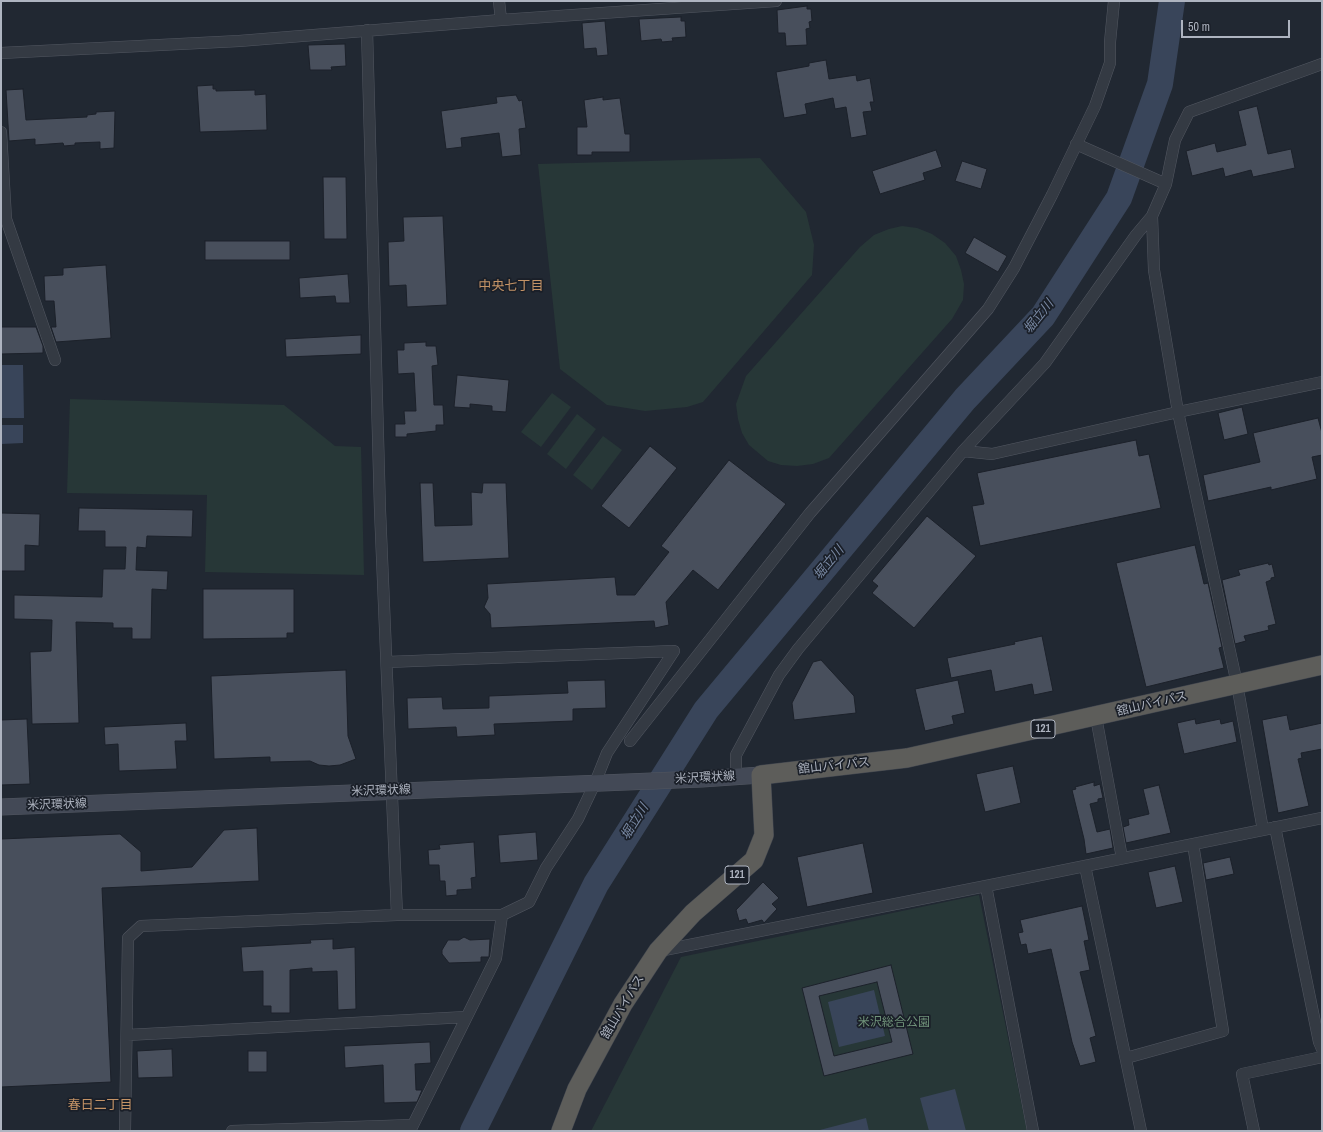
<!DOCTYPE html>
<html>
<head>
<meta charset="utf-8">
<style>
	body { margin:0 }
	#map { position:relative; width:1323px; height:1132px; overflow:hidden; background:#212832; font-family:"Archivo Narrow",sans-serif }
	canvas { display:block }
	.frame { position:absolute; inset:0; border:2px solid #aeb4c0; pointer-events:none }
	.scale { position:absolute; left:1181px; top:20px; width:109px; height:18px; box-sizing:border-box; border:2px solid #aeb4c0; border-top:0; padding-left:5px; font-size:12px; line-height:14px; white-space:nowrap; color:#aeb4c0; -webkit-text-stroke:3px #1a1f28; paint-order:stroke }
</style>
</head>
<body>
<div id="map">
<canvas width="1323" height="1132"></canvas>
<div class="frame"></div>
<div class="scale">50 m</div>
</div>
<script>
const ctx = document.querySelector('canvas').getContext('2d');
ctx.lineJoin = 'round';
function fillPath(path, color) { ctx.fillStyle = color; ctx.fill(path, 'evenodd'); }
const poly = rows => new Path2D(rows.map(r => 'M' + r).join(''));
function strokePath(path, color, width, dash) { ctx.strokeStyle = color; ctx.lineWidth = width; ctx.lineCap = dash ? 'butt' : 'round'; ctx.setLineDash(dash || []); ctx.stroke(path); }
function drawText(font, color, halo, rows, align = 'center') {
  ctx.font = font + ' "Archivo Narrow","Noto Sans JP",sans-serif'; ctx.lineWidth = 3.5; ctx.setLineDash([]); ctx.textBaseline = 'middle'; ctx.strokeStyle = halo; ctx.fillStyle = color; for (const [text, x, y, turn = 0] of rows) {
    ctx.save(); ctx.translate(x, y); ctx.rotate((+turn || 0) * Math.PI / 180); ctx.textAlign = isNaN(turn) ? turn : align; if (halo) ctx.strokeText(text, 0, 0); ctx.fillText(text, 0, 0); ctx.restore();
  }
}
fillPath(poly([
	[760,158,806,212,814,245,812,275,703,402,687,407,645,411,614,406,607,405,560,369,538,164],
	[902,226,917,228,932,234,945,243,956,256,961,270,964,284,963,300,952,319,829,458,813,464,797,466,781,465,768,461,749,445,742,433,738,419,736,404,746,376,860,247,874,235,889,229],
	[552,393,571,407,541,447,521,432],
	[70,399,284,405,335,446,361,447,364,575,205,572,207,495,67,493],
	[577,414,596,429,566,469,547,454],
	[603,436,622,450,592,490,573,475],
	[979,895,1027,1131,591,1131,681,957]
]), '#273737');
fillPath(poly([
	[1,365,23,365,24,418,1,418],
	[1,425,23,425,23,443,1,444],
	[874,990,885,1036,839,1047,828,1002],
	[955,1089,966,1131,929,1131,920,1098],
	[866,1118,869,1131,816,1131]
]), '#39455a');
strokePath(poly([
	[473,1131,596,884,706,710,965,399,1043,316,1119,198,1160,84,1172,1]
]), '#39455a', 26);
const building = poly([
	[807,6,807,9,811,9,812,21,809,22,810,28,806,29,807,45,786,46,785,33,778,33,777,10,807,6],
	[681,17,681,21,685,21,686,37,672,38,673,41,662,42,661,39,641,41,639,19,681,17],
	[605,21,608,55,597,56,596,48,584,49,582,23,605,21],
	[345,44,346,66,331,67,332,70,310,70,308,45,345,44],
	[826,60,829,79,856,75,857,81,870,78,874,102,870,102,872,111,863,112,867,135,851,138,846,107,835,109,833,98,805,104,807,114,784,118,776,72,809,66,809,63,826,60],
	[213,85,213,89,216,89,216,91,255,90,255,95,266,94,267,130,200,132,197,86,213,85],
	[23,89,26,120,87,117,87,115,96,114,96,112,115,111,114,148,100,149,100,142,75,143,75,145,64,146,63,143,35,145,35,139,9,141,6,90,23,89],
	[516,95,519,101,522,100,526,128,519,129,521,155,502,157,499,133,461,138,462,147,446,149,441,111,497,103,496,97,516,95],
	[603,97,603,100,620,98,625,134,630,134,630,152,592,152,592,155,577,155,577,127,587,127,584,100,603,97],
	[1257,106,1268,154,1291,149,1295,168,1253,177,1251,170,1225,177,1223,168,1192,176,1186,151,1215,143,1217,152,1246,145,1238,111,1257,106],
	[936,150,942,167,923,173,925,180,880,194,872,171,936,150],
	[962,161,987,169,981,189,955,181,962,161],
	[323,177,346,177,347,239,324,239,323,177],
	[443,216,447,305,407,307,406,285,389,286,388,242,404,241,403,217,443,216],
	[974,237,1007,256,998,272,965,253,974,237],
	[205,241,290,241,290,260,205,260,205,241],
	[106,265,111,338,56,342,51,327,56,327,54,301,45,301,44,276,63,275,63,268,106,265],
	[348,274,350,303,336,303,335,296,300,298,299,278,348,274],
	[1,327,36,327,43,346,43,353,1,354,1,327],
	[361,335,361,354,286,357,285,339,361,335],
	[426,342,426,346,436,346,438,365,432,366,434,405,443,405,444,425,436,425,436,431,407,434,407,437,395,437,395,424,405,424,404,411,416,411,414,373,398,374,397,350,404,350,404,343,426,342],
	[457,375,509,380,506,412,492,411,492,406,470,404,470,408,454,407,457,375],
	[1242,407,1248,434,1224,440,1218,413,1242,407],
	[1318,418,1322,433,1322,455,1312,457,1317,479,1271,490,1271,487,1208,501,1203,475,1260,462,1253,433,1318,418],
	[1136,440,1139,456,1149,454,1161,508,980,546,972,506,984,504,977,473,1136,440],
	[650,446,677,468,629,528,601,506,650,446],
	[729,460,786,504,718,590,693,570,666,602,669,625,655,628,654,621,491,628,490,614,484,607,488,598,487,584,615,577,617,595,635,595,669,552,661,546,729,460],
	[420,483,433,483,435,526,472,525,471,492,482,493,483,483,506,483,509,558,423,562,420,483],
	[79,508,193,510,192,537,147,536,146,548,137,547,136,570,168,571,167,590,152,589,151,639,132,639,132,628,113,628,113,623,76,622,79,723,32,724,30,652,51,651,52,620,14,619,14,595,102,597,103,569,125,569,126,547,105,547,105,531,78,531,79,508],
	[1,513,40,514,39,546,25,545,25,571,1,571,1,513],
	[927,516,976,556,914,628,872,593,878,586,872,581,927,516],
	[1195,545,1204,584,1208,583,1222,647,1219,648,1224,668,1146,687,1116,563,1195,545],
	[1268,563,1269,565,1272,564,1275,577,1271,578,1271,580,1266,582,1276,624,1268,626,1269,630,1244,636,1246,641,1235,644,1222,580,1240,575,1238,570,1268,563],
	[203,589,294,589,294,633,287,633,287,638,203,639,203,589],
	[1042,636,1053,691,1034,695,1032,684,995,692,991,670,951,678,947,658,1015,644,1014,642,1042,636],
	[821,660,854,696,856,713,794,720,792,703,813,662,821,660],
	[346,670,348,736,356,759,340,765,329,766,319,765,310,761,270,762,270,757,214,759,211,676,346,670],
	[605,680,606,708,573,709,573,721,494,724,495,735,457,737,456,727,408,729,407,698,442,697,443,709,489,708,489,696,568,693,567,681,605,680],
	[958,680,965,713,952,716,954,724,925,731,915,689,958,680],
	[1287,715,1290,730,1322,723,1322,749,1301,753,1302,758,1298,759,1309,806,1278,813,1262,720,1287,715],
	[27,719,30,784,1,785,1,720,27,719],
	[1195,719,1196,724,1220,719,1221,724,1233,721,1237,742,1184,754,1177,723,1195,719],
	[186,723,187,741,175,741,177,769,119,771,118,744,105,745,104,727,186,723],
	[1013,766,1021,803,985,812,976,774,1013,766],
	[1094,782,1094,786,1100,784,1103,798,1098,799,1098,802,1090,804,1097,832,1110,829,1113,848,1086,854,1084,839,1072,790,1076,789,1075,787,1094,782],
	[1159,785,1171,833,1126,843,1123,827,1129,825,1128,819,1149,814,1143,789,1159,785],
	[257,828,259,881,102,888,111,1082,1,1087,1,839,120,834,141,852,141,871,192,867,224,830,257,828],
	[536,832,538,860,500,863,498,835,536,832],
	[474,842,476,877,471,878,472,889,457,890,457,895,446,896,445,881,440,881,439,865,429,865,428,850,440,849,439,845,474,842],
	[863,843,873,893,807,907,797,857,863,843],
	[1230,857,1234,874,1206,880,1203,863,1230,857],
	[1175,866,1183,902,1156,908,1148,872,1175,866],
	[763,882,779,898,772,904,777,909,764,923,762,920,748,924,746,919,739,921,736,910,763,882],
	[1082,906,1089,940,1084,941,1090,970,1080,972,1096,1036,1090,1038,1096,1062,1080,1066,1072,1042,1051,949,1028,954,1026,944,1021,945,1018,933,1023,932,1020,920,1082,906],
	[464,937,470,940,490,939,489,957,481,957,481,962,449,963,442,954,442,950,448,940,459,940,464,937],
	[333,939,333,949,355,947,356,1009,338,1010,337,971,312,972,312,968,290,970,290,1013,271,1013,271,1006,263,1006,263,971,243,972,241,947,311,943,310,940,333,939],
	[891,965,913,1054,824,1076,802,988,891,965],
	[877,982,892,1042,834,1056,819,996,877,982],
	[430,1042,431,1063,415,1064,416,1090,422,1090,417,1102,384,1103,383,1065,345,1068,344,1046,430,1042],
	[172,1049,173,1077,138,1078,137,1051,172,1049],
	[248,1051,267,1051,267,1072,248,1072,248,1051]
]);
fillPath(building, '#484f5c');
strokePath(building, '#1c212a', 1);
const minor = poly([
	[499,1,501,20],
	[367,30,380,510,397,915],
	[1,53,239,41,501,20,776,1],
	[1,132,6,219,55,360],
	[1076,144,1166,184],
	[1152,216,1154,270,1178,412,1237,684,1263,830],
	[963,451,992,454,1178,412,1322,382],
	[387,662,674,651],
	[1096,717,1122,858],
	[630,741,810,513,988,309,1014,268,1052,195,1095,106,1110,63,1110,42,1114,1],
	[736,777,736,755,779,675,798,649,963,451,1045,363,1136,235,1152,216,1166,184,1175,140,1189,112,1322,64],
	[1275,827,1319,1042,1322,1049],
	[1085,866,1141,1131],
	[986,886,1033,1131],
	[659,951,986,886,1322,818],
	[127,1035,466,1017],
	[1126,1058,1223,1031,1193,844],
	[125,1131,128,938,141,926,397,915,502,915,529,902,546,868,578,819,595,783,607,753,674,651],
	[232,1131,413,1125],
	[410,1131,496,958,502,915],
	[1254,1131,1242,1074,1322,1057]
]);
const secondary = poly([
	[1,807,702,779,761,775]
]);
const trunk = poly([
	[561,1131,577,1089,623,1004,658,951,693,913,754,860,764,835,761,775,907,758,1322,665]
]);
strokePath(minor, '#525761', 12);
strokePath(secondary, '#525761', 17);
strokePath(trunk, '#3f444e', 20);
strokePath(minor, '#343a43', 11);
strokePath(secondary, '#434956', 16);
strokePath(trunk, '#5d5d5a', 19);
for (const [x, y, w] of [
	[1043,729,24],
	[737,875,24]
]) { const box = new Path2D(); box.roundRect(x - w / 2, y - 9, w, 18, 3); ctx.fillStyle = '#1a1f28'; ctx.fill(box); strokePath(box, '#aeb4c0', 1); }
drawText('bold 11px', '#aeb4c0', null, [
	["121",1043,729],
	["121",737,875]
]);
drawText('12px', '#aeb4c0', '#1a1f28', [
	["舘山バイパス",1152,704,-13],
	["舘山バイパス",834,766,-6],
	["米沢環状線",705,778,-3],
	["米沢環状線",381,791,-2],
	["米沢環状線",57,805,-2],
	["舘山バイパス",623,1007,-59]
]);
drawText('12px', '#70937a', '#1a1f28', [
	["米沢総合公園",894,1023]
]);
drawText('13px', '#c49366', '#1a1f28', [
	["中央七丁目",511,287],
	["春日二丁目",100,1106]
]);
drawText('italic 13px', '#7a8aa5', '#1a1f28', [
	["堀立川",1039,317,-51],
	["堀立川",829,563,-50],
	["堀立川",635,822,-58]
]);
</script>
</body>
</html>
